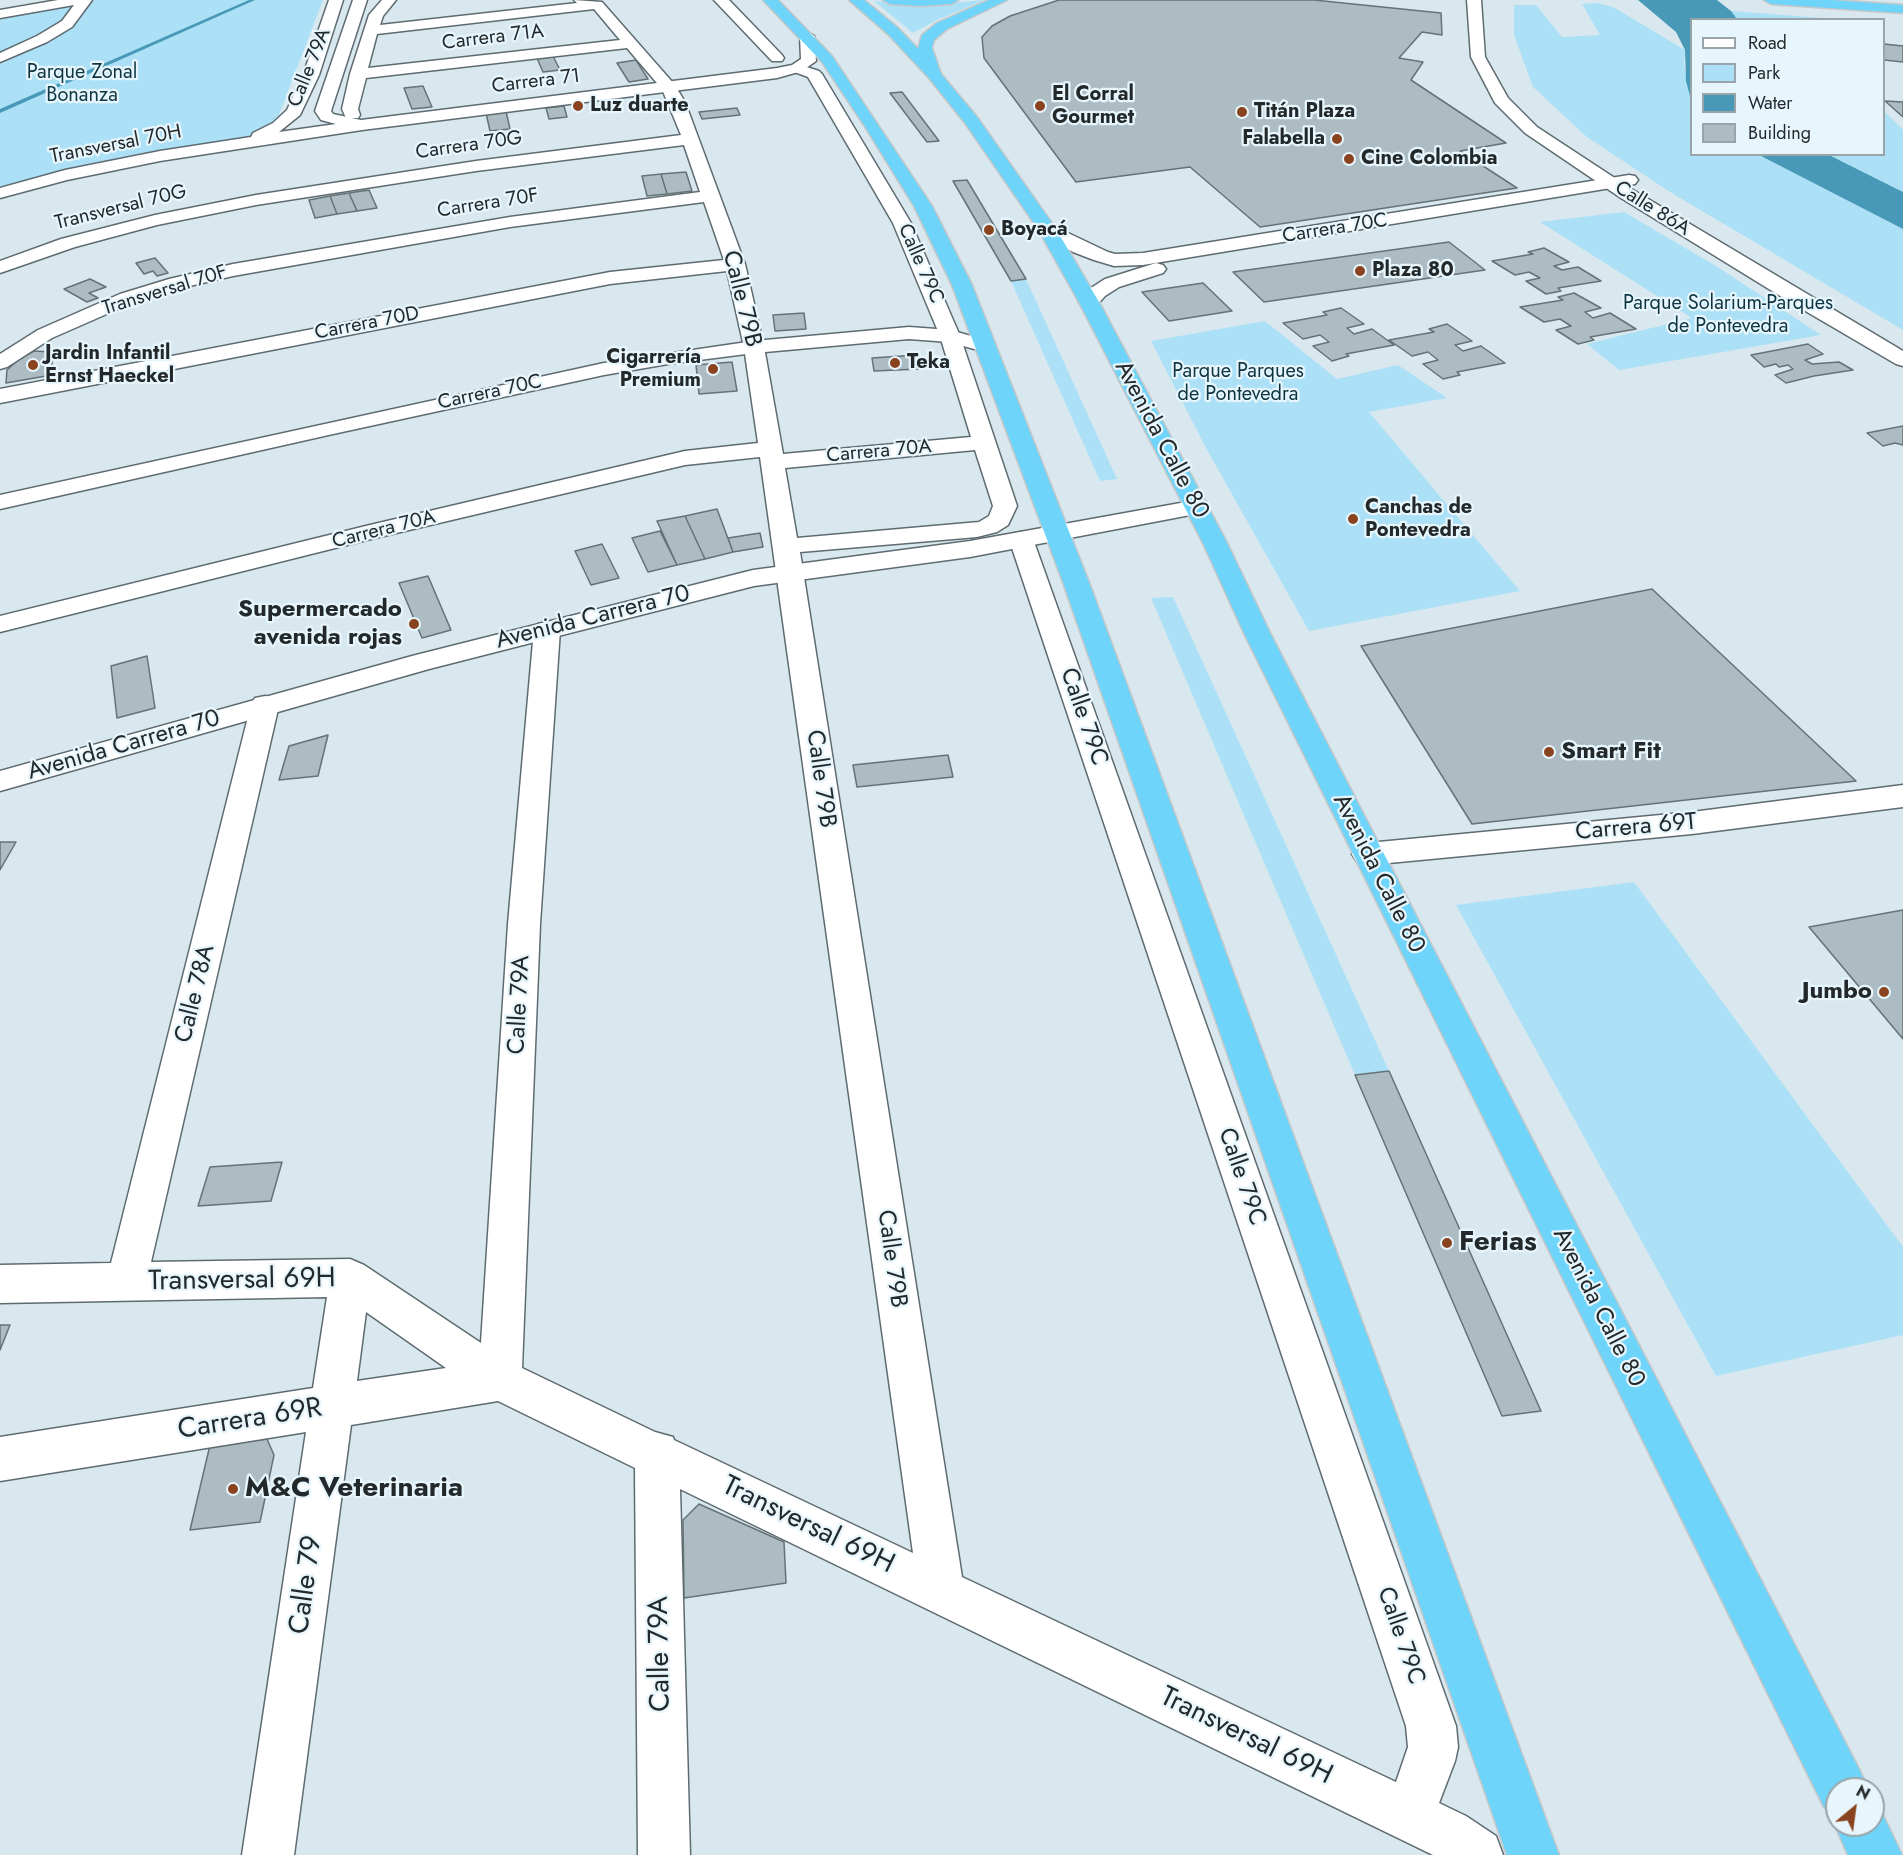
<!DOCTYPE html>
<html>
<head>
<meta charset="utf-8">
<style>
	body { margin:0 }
	#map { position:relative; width:1903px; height:1855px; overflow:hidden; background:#d9e8ef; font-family:Jost,sans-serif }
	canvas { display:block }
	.legend { position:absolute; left:1690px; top:18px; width:195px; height:138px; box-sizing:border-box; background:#e7f6fc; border:2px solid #99a4a8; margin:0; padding:8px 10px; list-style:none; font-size:18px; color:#23292b }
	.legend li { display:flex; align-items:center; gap:12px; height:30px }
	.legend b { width:30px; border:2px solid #99a4a8 }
	.north { position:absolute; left:1825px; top:1777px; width:60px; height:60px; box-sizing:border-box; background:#e7f6fc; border:2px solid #99a4a8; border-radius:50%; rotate:29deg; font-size:16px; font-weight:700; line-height:24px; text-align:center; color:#23292b }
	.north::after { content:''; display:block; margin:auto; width:21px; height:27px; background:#89431e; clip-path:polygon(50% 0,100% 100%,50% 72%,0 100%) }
</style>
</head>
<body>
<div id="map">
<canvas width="1903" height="1855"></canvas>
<ul class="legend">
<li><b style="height:8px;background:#fff"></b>Road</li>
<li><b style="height:16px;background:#ace0f6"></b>Park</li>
<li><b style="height:16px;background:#4899b8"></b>Water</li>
<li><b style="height:16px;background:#adbcc2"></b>Building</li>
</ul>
<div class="north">N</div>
</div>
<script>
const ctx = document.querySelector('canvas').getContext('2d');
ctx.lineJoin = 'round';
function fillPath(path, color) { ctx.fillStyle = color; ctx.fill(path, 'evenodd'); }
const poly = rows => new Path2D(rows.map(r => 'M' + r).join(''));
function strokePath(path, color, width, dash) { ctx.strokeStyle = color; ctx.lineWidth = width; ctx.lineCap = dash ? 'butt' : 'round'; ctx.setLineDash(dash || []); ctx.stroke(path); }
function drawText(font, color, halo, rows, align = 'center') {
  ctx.font = font + ' Jost,sans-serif'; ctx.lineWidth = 4.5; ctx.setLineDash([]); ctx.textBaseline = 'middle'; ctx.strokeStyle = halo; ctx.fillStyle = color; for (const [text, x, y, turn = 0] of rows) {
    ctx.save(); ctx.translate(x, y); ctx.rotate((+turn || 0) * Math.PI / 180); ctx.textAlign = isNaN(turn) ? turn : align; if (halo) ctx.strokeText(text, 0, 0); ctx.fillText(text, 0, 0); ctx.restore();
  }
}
fillPath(poly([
	[96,0,323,0,279,115,266,129,244,138,88,166,0,187,0,17],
	[985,0,937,20,913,33,874,1,926,5],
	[1597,3,1613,7,1685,50,1684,65,1691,100,1692,154,1759,155,1903,229,1903,330,1670,192,1587,137,1533,87,1514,35,1514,5,1536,5,1562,37,1600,35,1582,4],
	[1731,11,1836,19,1737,19],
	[1884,111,1903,130,1903,192,1829,155,1884,154],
	[1624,212,1716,266,1821,335,1619,370,1587,344,1692,318,1540,222],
	[1026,279,1117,479,1100,481,1011,281],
	[1265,321,1337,379,1398,365,1447,398,1369,412,1520,591,1309,631,1206,448,1151,341],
	[1173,597,1389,1071,1355,1075,1151,598],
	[1634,882,1903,1247,1903,1335,1716,1376,1456,905]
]), '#ace0f6');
fillPath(poly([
	[1638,0,1717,0,1731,11,1737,19,1692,20,1691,100,1686,81,1685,50,1676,32],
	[1759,155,1829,155,1903,192,1903,229]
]), '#4899b8');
fillPath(poly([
	[249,0,255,0,0,113,0,109,249,0]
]), '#4899b8');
const building = poly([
	[1059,0,1314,0,1441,13,1442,35,1422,32,1399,58,1423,62,1411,80,1506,143,1460,151,1517,188,1260,227,1190,167,1076,182,984,58,982,37,992,26,1010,16,1059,0],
	[1884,44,1903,46,1903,62,1884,60,1884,44],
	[552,54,560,70,543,72,536,56,552,54],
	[636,60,648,79,629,82,617,63,636,60],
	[423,86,432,107,412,109,404,88,423,86],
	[902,92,939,141,927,142,890,93,902,92],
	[1885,101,1903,102,1903,117,1885,101],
	[564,106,567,117,549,119,546,108,564,106],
	[737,108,740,115,702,119,699,112,737,108],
	[506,111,510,129,490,131,486,113,506,111],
	[686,172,692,191,667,194,661,174,686,172],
	[661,174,667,194,647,196,642,176,661,174],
	[967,180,1026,279,1011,281,953,181,967,180],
	[369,190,377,208,357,211,349,193,369,190],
	[349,193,357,211,337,214,330,196,349,193],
	[330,196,337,214,315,218,309,200,330,196],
	[1449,242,1485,270,1264,302,1233,272,1449,242],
	[1544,248,1569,262,1554,266,1562,270,1578,267,1601,281,1558,288,1561,291,1546,294,1526,281,1540,278,1529,272,1515,275,1492,261,1533,254,1528,252,1544,248],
	[155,258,168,273,157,276,153,271,144,274,136,263,155,258],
	[90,279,106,287,89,293,98,298,87,302,64,289,90,279],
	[1203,283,1232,311,1169,321,1142,292,1203,283],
	[1574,293,1601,308,1585,312,1593,318,1610,313,1636,329,1590,337,1594,340,1578,344,1556,330,1571,326,1560,319,1544,322,1520,307,1563,300,1558,297,1574,293],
	[1341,308,1364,324,1347,328,1354,334,1372,329,1394,345,1346,354,1349,356,1332,361,1313,346,1329,342,1320,335,1303,339,1283,323,1327,315,1323,312,1341,308],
	[804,313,806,329,775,331,773,315,804,313],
	[1447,324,1472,341,1455,345,1463,351,1481,346,1505,363,1457,372,1460,375,1443,379,1423,364,1438,360,1428,352,1412,356,1389,340,1434,332,1429,329,1447,324],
	[1808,344,1823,354,1805,360,1812,364,1839,362,1853,370,1814,376,1786,383,1775,375,1793,369,1788,365,1779,367,1776,364,1764,367,1751,355,1808,344],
	[34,351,52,352,52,375,6,383,7,370,19,359,34,351],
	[917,355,919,369,874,371,872,358,917,355],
	[732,362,737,391,699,394,696,365,732,362],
	[1903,426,1903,445,1895,443,1883,446,1867,433,1903,426],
	[717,509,733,552,705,559,685,516,717,509],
	[685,516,705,559,677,565,657,521,685,516],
	[660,531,677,565,648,572,632,538,660,531],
	[760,533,763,547,733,552,728,538,760,533],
	[602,544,619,578,591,585,575,551,602,544],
	[428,576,451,630,422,638,399,583,428,576],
	[1652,589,1856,781,1472,824,1361,646,1652,589],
	[147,656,155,708,117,718,111,666,147,656],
	[328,735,318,776,279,780,289,746,328,735],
	[948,755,953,777,857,787,853,765,948,755],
	[0,842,16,842,0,870,0,842],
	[1903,910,1903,1039,1809,927,1903,910],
	[1389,1071,1541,1411,1502,1416,1355,1075,1389,1071],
	[282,1162,271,1201,198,1206,210,1167,282,1162],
	[0,1325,10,1325,0,1350,0,1325],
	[267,1439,274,1455,260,1522,190,1530,210,1445,267,1439],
	[699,1504,784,1542,786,1583,684,1598,683,1520,699,1504]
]);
fillPath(building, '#adbcc2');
strokePath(building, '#657278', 1.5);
const street = poly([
	[58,0,92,0,72,27,47,42,0,62,0,53,37,36,62,21,74,5,0,18,0,10,58,0],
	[382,0,396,0,383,16,380,25,577,3,574,0,602,2,674,84,685,102,745,264,764,347,783,454,971,437,940,336,893,223,808,77,792,71,790,68,797,64,819,71,822,74,911,223,960,336,1017,506,1008,525,997,532,977,537,800,552,962,1577,1396,1782,1408,1747,1406,1726,1009,539,1012,534,1021,532,1030,534,1033,539,1456,1726,1458,1747,1455,1761,1439,1803,1466,1816,1496,1836,1503,1855,1433,1855,680,1489,690,1855,638,1855,635,1468,498,1401,351,1425,294,1855,242,1855,306,1432,0,1481,0,1437,313,1388,327,1297,0,1303,0,1265,111,1263,251,705,255,698,265,696,275,698,279,705,151,1262,350,1259,364,1265,481,1343,508,924,534,630,538,624,547,622,556,624,560,630,540,924,522,1368,655,1432,673,1437,674,1440,913,1553,760,457,685,465,371,539,0,632,0,616,370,525,685,451,758,443,744,347,727,271,610,284,0,403,0,389,610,272,724,260,704,202,510,227,233,276,181,288,134,302,52,338,7,367,0,369,0,354,38,330,120,294,169,279,233,264,510,217,700,192,684,145,476,171,256,205,157,225,75,247,0,273,0,261,61,239,155,215,256,195,476,161,681,135,662,89,627,48,366,78,358,109,360,115,358,118,346,118,342,109,350,74,369,15,382,0],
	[594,9,620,40,368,68,377,34,594,9],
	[975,450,993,506,989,516,979,522,797,538,785,468,975,450],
	[366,1312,446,1368,357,1381,366,1312],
	[714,0,729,0,782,55,784,58,782,61,772,61,714,0],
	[1629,175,1635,176,1638,180,1635,184,1143,265,1114,266,1094,260,1073,252,1041,233,1038,229,1041,225,1047,223,1108,252,1115,254,1143,253,1629,175],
	[1156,263,1163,265,1166,269,1163,273,1119,287,1105,296,1096,306,1082,306,1079,302,1091,288,1105,279,1156,263],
	[1903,785,1903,807,1692,834,1368,865,1357,862,1352,854,1357,846,1368,843,1692,812,1903,785]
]);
const secondary = poly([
	[329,0,343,0,319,75,300,115,279,132,336,124,321,120,315,111,353,0,367,0,331,111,333,114,361,120,777,68,792,65,801,59,800,36,807,32,814,36,816,61,802,71,777,78,362,130,160,161,67,180,0,198,0,188,65,170,160,151,251,137,253,133,273,123,287,110,303,75,329,0],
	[1467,0,1481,0,1485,57,1508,98,1537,127,1633,190,1903,351,1903,366,1896,364,1790,302,1621,198,1525,133,1495,103,1471,57,1467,0],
	[909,327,950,330,992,342,995,346,992,350,985,352,949,342,909,339,754,353,668,364,604,375,333,434,0,509,0,495,604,363,754,341,909,327],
	[1197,500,1206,502,1209,507,1206,512,970,557,754,586,429,669,0,791,0,771,412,656,753,570,970,541,1197,500]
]);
const highway = poly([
	[763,0,778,0,832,56,932,206,972,285,1090,585,1559,1855,1507,1855,1064,585,952,285,914,206,864,125,822,62,763,0],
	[849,0,864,0,898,28,918,49,922,35,937,23,989,0,1007,0,947,29,934,40,932,48,941,74,977,117,1056,229,1099,302,1227,543,1270,633,1384,854,1860,1771,1868,1789,1837,1789,1837,1812,1824,1807,1244,633,1203,543,1079,302,1038,229,965,123,929,78,888,34,849,0],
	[883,0,958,0,951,4,921,6,890,4,883,0],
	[1764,0,1831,0,1903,5,1903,13,1771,4,1764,0],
	[1873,1804,1879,1807,1902,1855,1848,1855,1835,1825,1837,1820,1837,1825,1873,1825,1873,1804]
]);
strokePath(street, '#5e6b71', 3);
strokePath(secondary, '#5e6b71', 3);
strokePath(highway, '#c6c7c8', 3);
fillPath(street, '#fff');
fillPath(secondary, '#fff');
fillPath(highway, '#6fd4fa');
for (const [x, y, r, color] of [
	[578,106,6,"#89431e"],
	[1040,106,6,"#89431e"],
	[1242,112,6,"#89431e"],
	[1337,139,6,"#89431e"],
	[1349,159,6,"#89431e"],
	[989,230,6,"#89431e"],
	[1360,271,6,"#89431e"],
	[895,363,6,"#89431e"],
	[33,365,6,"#89431e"],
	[713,369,6,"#89431e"],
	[1353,519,6,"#89431e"],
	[414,624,6,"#89431e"],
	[1549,752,6,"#89431e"],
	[1884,992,6,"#89431e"],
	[1447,1243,6,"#89431e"],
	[233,1489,6,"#89431e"]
]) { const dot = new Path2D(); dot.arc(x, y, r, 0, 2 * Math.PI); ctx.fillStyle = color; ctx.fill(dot); strokePath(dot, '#e7f6fc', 2); }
drawText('20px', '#23292b', '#e7f6fc', [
	["Carrera 71A",493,38,-7],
	["Calle 79A",310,68,-68],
	["Carrera 71",536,82,-7],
	["Transversal 70H",116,145,-11],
	["Carrera 70G",469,146,-8],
	["Carrera 70F",488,204,-9],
	["Transversal 70G",121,208,-14],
	["Calle 86A",1652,209,32],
	["Carrera 70C",1335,229,-9],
	["Calle 79C",920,264,66],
	["Transversal 70F",165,291,-17],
	["Carrera 70D",367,324,-11],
	["Carrera 70C",490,393,-12],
	["Carrera 70A",879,452,-5],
	["Carrera 70A",384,530,-14]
]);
drawText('20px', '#0e3442', '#e7f6fc', [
	["Parque Zonal",82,73],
	["Bonanza",82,96],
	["Parque Solarium-Parques",1728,304],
	["de Pontevedra",1728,327],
	["Parque Parques",1238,372],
	["de Pontevedra",1238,395]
]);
drawText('bold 20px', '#23292b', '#e7f6fc', [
	["El Corral",1052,95],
	["Gourmet",1052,118],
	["Luz duarte",590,106],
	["Titán Plaza",1254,112],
	["Falabella",1325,139,"right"],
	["Cine Colombia",1361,159],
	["Boyacá",1001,230],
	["Plaza 80",1372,271],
	["Jardin Infantil",45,354],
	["Ernst Haeckel",45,377],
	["Cigarrería",701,358,"right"],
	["Premium",701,381,"right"],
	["Teka",907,363],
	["Canchas de",1365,508],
	["Pontevedra",1365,531]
], 'left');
drawText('24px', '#23292b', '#e7f6fc', [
	["Calle 79B",741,299,76],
	["Avenida Calle 80",1161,440,62],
	["Avenida Carrera 70",593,618,-14],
	["Calle 79C",1083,717,71],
	["Avenida Carrera 70",124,746,-16],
	["Calle 79B",820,779,82],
	["Carrera 69T",1636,828,-5],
	["Avenida Calle 80",1378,874,63],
	["Calle 78A",196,994,-76],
	["Calle 79A",520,1005,-87],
	["Calle 79C",1241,1177,71],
	["Calle 79B",891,1259,82],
	["Avenida Calle 80",1598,1308,63],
	["Calle 79C",1400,1636,71]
]);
drawText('bold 24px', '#23292b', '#e7f6fc', [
	["Supermercado",402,610],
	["avenida rojas",402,638],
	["Smart Fit",1561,752,"left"],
	["Jumbo",1872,992]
], 'right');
drawText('bold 28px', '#23292b', '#e7f6fc', [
	["Ferias",1459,1243],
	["M&C Veterinaria",245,1489]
], 'left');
drawText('28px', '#23292b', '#e7f6fc', [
	["Transversal 69H",242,1281,-1],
	["Carrera 69R",250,1420,-9],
	["Transversal 69H",808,1526,26],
	["Calle 79",307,1585,-82],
	["Calle 79A",661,1654,-91],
	["Transversal 69H",1246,1737,26]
]);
</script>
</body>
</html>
